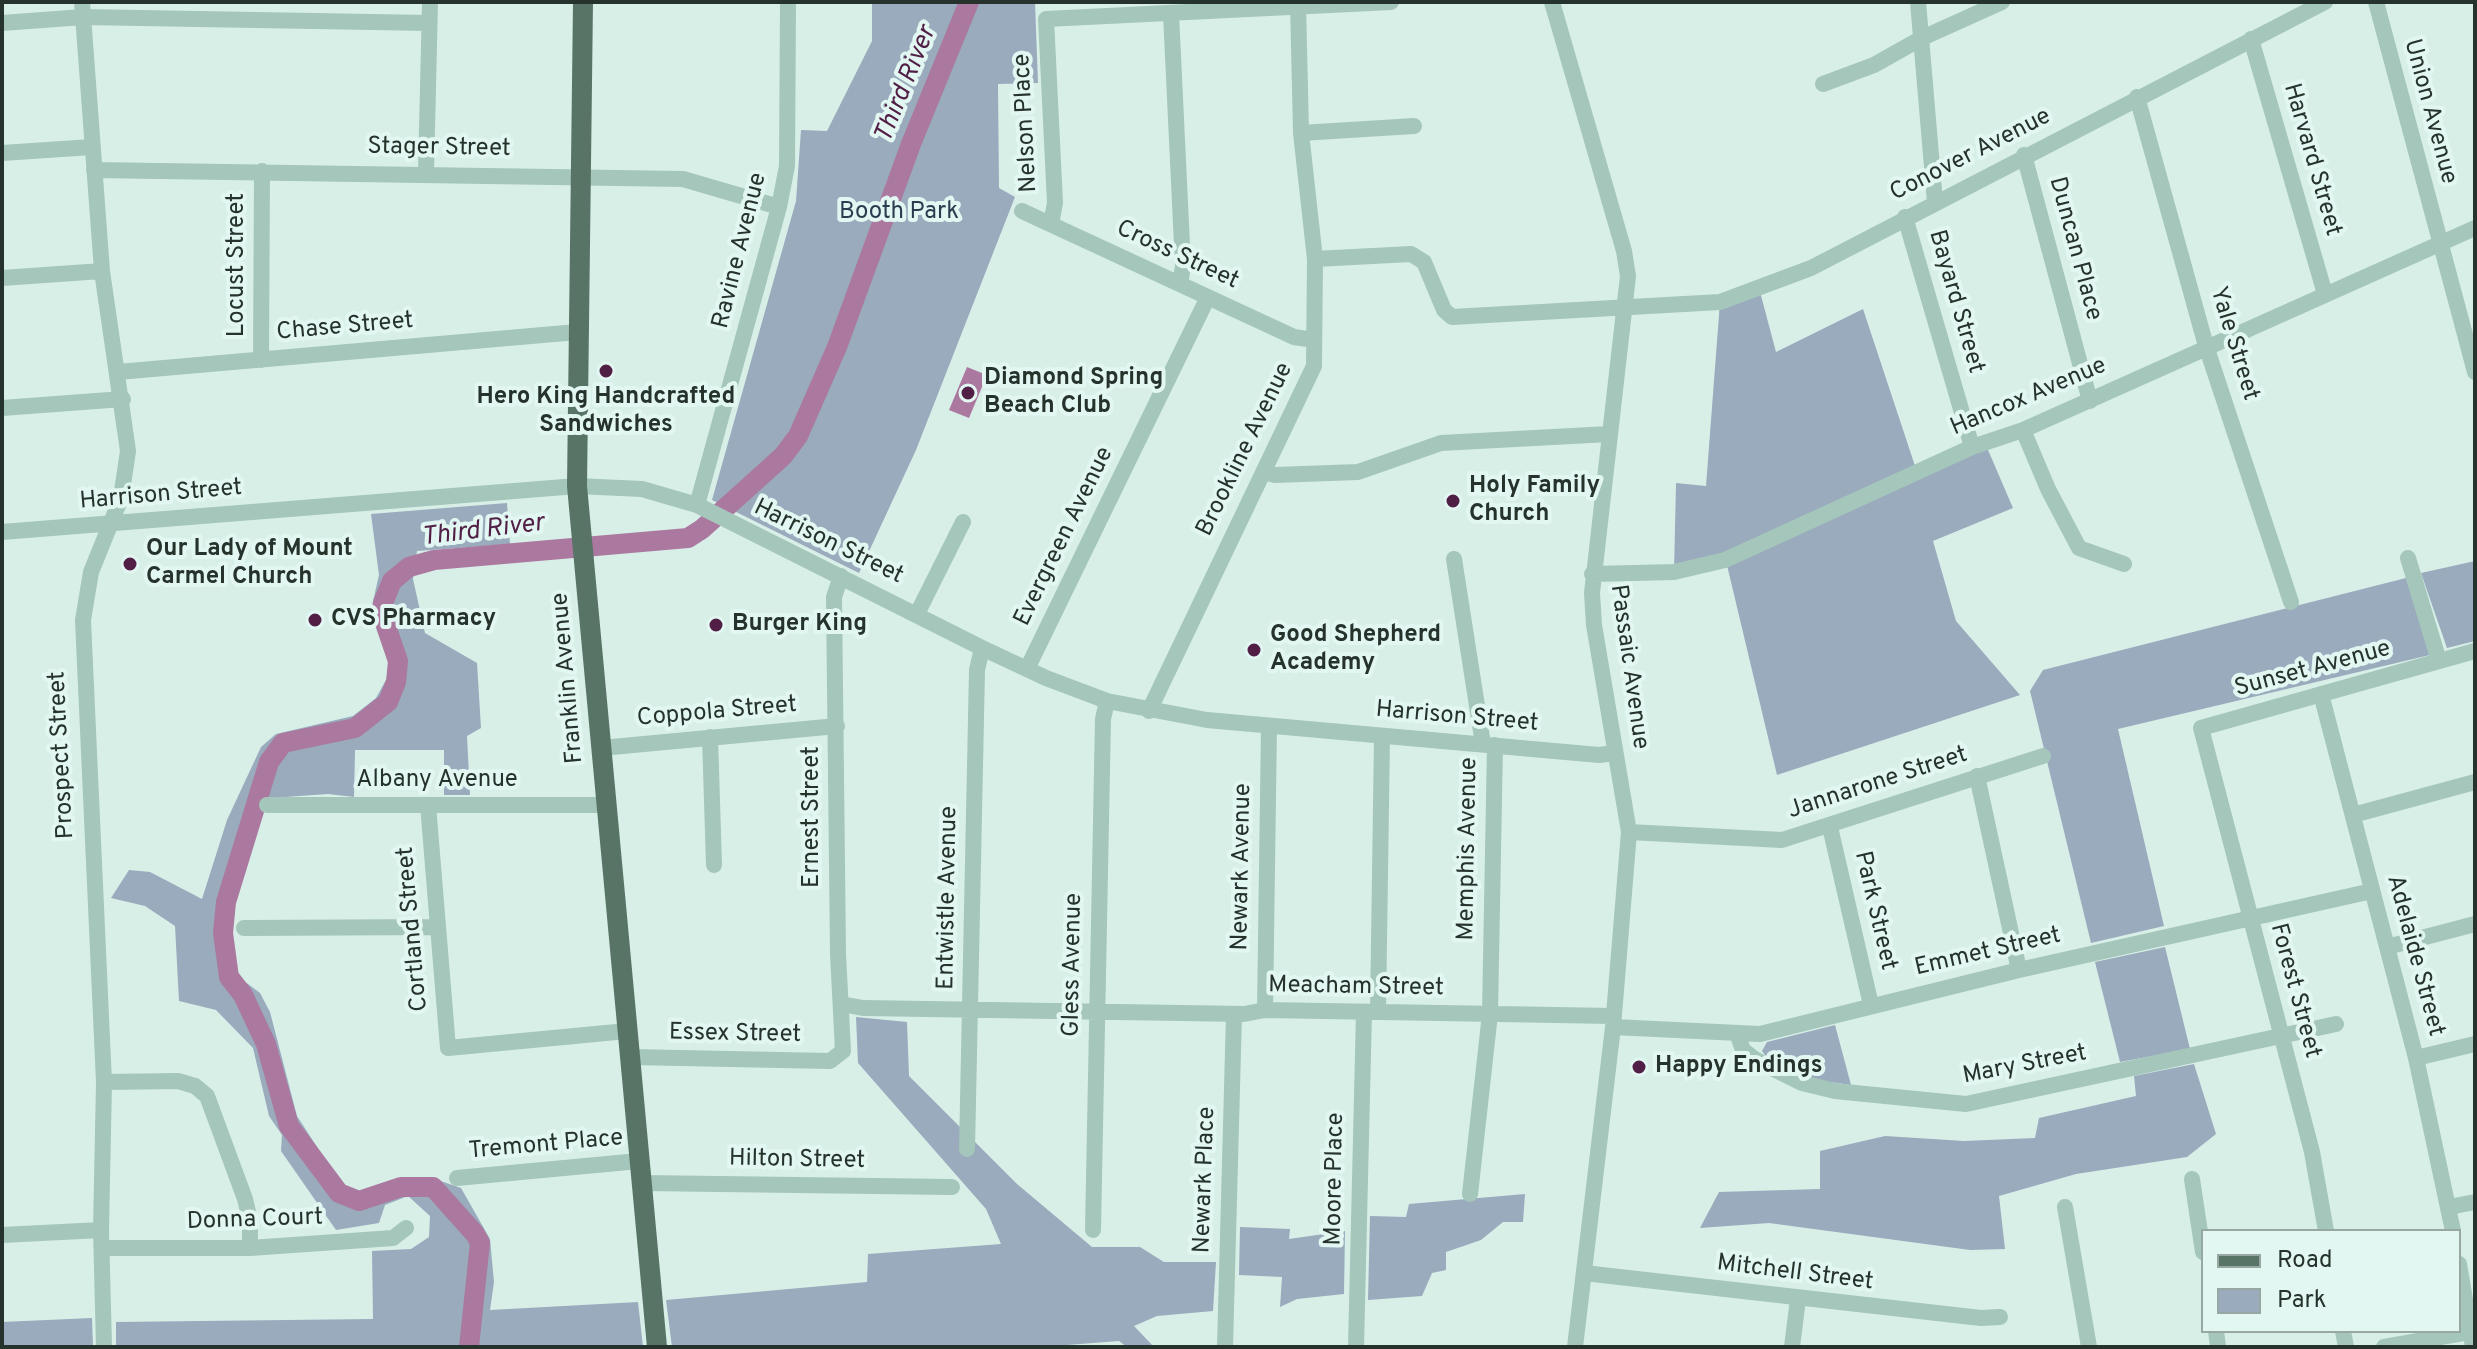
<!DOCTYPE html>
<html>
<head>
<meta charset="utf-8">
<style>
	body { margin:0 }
	#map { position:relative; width:2477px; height:1349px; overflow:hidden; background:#d8efe8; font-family:Overpass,sans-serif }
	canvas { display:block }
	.frame { position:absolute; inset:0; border:4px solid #26322c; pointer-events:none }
	.legend { position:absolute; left:2201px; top:1229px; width:260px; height:104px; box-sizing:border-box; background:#e3f7f2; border:2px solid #97a8a3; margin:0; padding:10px 14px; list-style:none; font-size:24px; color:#26322c }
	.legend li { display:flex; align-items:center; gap:16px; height:40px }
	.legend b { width:40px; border:2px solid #97a8a3 }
</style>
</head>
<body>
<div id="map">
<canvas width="2477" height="1349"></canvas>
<div class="frame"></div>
<ul class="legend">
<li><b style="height:10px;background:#577466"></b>Road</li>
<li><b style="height:22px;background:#99abbd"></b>Park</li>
</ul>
</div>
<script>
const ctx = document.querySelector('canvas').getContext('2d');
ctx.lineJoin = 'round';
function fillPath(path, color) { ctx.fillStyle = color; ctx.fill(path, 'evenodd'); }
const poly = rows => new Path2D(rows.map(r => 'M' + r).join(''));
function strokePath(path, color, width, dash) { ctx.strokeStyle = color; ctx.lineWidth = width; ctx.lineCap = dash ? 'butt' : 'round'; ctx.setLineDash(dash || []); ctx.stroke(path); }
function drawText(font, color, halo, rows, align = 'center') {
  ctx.font = font + ' Overpass,sans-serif'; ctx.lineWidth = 8; ctx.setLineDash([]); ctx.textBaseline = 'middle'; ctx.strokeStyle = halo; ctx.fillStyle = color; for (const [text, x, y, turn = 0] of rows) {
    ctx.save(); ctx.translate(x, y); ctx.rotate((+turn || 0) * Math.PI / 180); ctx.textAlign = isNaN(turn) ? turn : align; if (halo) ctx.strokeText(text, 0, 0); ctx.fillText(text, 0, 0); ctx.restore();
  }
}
fillPath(poly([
	[872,2,1035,2,1038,83,998,84,999,188,1015,197,916,450,859,573,712,500,796,201,801,130,827,131,872,41],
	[1759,288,1776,352,1863,309,1917,472,1985,443,2013,508,1933,541,1956,621,2020,695,1777,775,1726,561,1674,572,1676,483,1706,486,1720,302],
	[507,503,510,544,417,551,413,579,425,633,477,663,481,728,467,736,470,795,444,795,444,750,355,750,354,797,328,794,257,799,226,902,224,957,240,978,260,993,270,1012,297,1116,341,1184,361,1193,382,1189,403,1179,429,1177,461,1188,490,1239,494,1282,490,1310,638,1302,643,1347,116,1347,116,1322,373,1319,372,1251,411,1249,429,1237,430,1216,408,1196,385,1205,379,1223,336,1230,281,1151,282,1135,269,1116,253,1048,216,1010,179,1001,175,926,145,906,111,898,129,870,150,872,202,899,227,820,261,747,276,734,353,716,376,698,391,671,371,610,379,575,371,514],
	[2475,561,2475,641,2447,648,2421,573],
	[2406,578,2430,655,2118,729,2164,926,2091,943,2030,691,2043,670],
	[2165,947,2190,1049,2120,1062,2095,962],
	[856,1017,907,1022,909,1076,1017,1184,1092,1247,1140,1247,1164,1262,1216,1262,1213,1311,1157,1316,1134,1326,1154,1347,1127,1347,1119,1341,1041,1347,672,1347,666,1300,867,1282,868,1254,1001,1244,986,1209,858,1063],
	[1835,1025,1851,1085,1808,1079,1767,1058,1762,1051,1767,1042],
	[2194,1064,2216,1134,2187,1157,2076,1174,1999,1196,2005,1249,1970,1250,1769,1223,1700,1228,1719,1192,1820,1189,1820,1151,1885,1136,1964,1141,2035,1138,2039,1118,2136,1096,2134,1076],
	[1525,1194,1523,1222,1503,1222,1481,1240,1446,1252,1446,1270,1432,1273,1422,1296,1368,1300,1370,1216,1406,1217,1409,1204],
	[1240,1227,1290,1229,1289,1239,1345,1231,1344,1294,1297,1299,1280,1307,1282,1277,1239,1275],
	[92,1318,93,1347,2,1347,2,1322]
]), '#99abbd');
fillPath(poly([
	[967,367,987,375,969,418,949,410]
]), '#ab78a0');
strokePath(poly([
	[469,1347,480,1243,475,1234,433,1187,401,1187,359,1201,339,1193,289,1126,266,1044,243,995,229,977,223,933,226,902,269,762,283,743,355,728,388,702,396,682,398,661,386,626,383,603,392,581,409,567,434,560,688,538,702,529,783,456,798,436,837,347,911,144,969,2]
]), '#ab78a0', 20);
strokePath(poly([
	[82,2,102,271,128,451,121,498,91,572,83,620,104,1082,101,1230,104,1347],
	[1552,2,1624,251,1628,276,1592,593,1594,625,1629,832,1613,1027,1575,1347],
	[1918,2,1935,202],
	[2376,2,2475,372],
	[1171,14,1183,266,1180,284],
	[2,23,83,17,429,23],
	[2251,39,2325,294],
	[1823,84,1874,65,1922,38,2002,2],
	[2137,97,2206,346,2291,602],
	[1301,133,1414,126],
	[2,153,92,147],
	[2024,155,2090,401],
	[94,170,683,179,779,207],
	[426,173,430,2],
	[1022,211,1294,337,1314,340],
	[1905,217,1972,447],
	[1051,224,1055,203,1046,19,1391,2],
	[1315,259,1411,254,1424,262,1444,310,1452,317,1720,302,1811,268,2325,2],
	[2,278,102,271],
	[261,360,262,171],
	[118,372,577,332],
	[2,408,123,399],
	[2023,430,2048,489,2079,548,2124,564],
	[1264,472,1275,475,1358,472,1441,443,1609,434],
	[697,505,779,207,787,166,788,2],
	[2,532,577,486,642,489,697,505,982,648,1046,678,1107,701,1207,720,1599,755,1615,753],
	[2408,558,2439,661],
	[1454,559,1483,744],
	[1592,574,1674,572,1725,560,1972,447,2023,430,2475,228],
	[917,614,963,522],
	[1027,669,1208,297],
	[2321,694,2416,1058,2453,1231],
	[1149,711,1314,366,1315,259,1301,133,1298,2],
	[710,737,714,865],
	[601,748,837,726],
	[1977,776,2019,970],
	[267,805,606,805],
	[428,805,448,1048,627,1031],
	[2353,815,2475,782],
	[1830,827,1871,1005],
	[1629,832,1782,840,2043,756],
	[244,928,438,927],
	[2387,947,2475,924],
	[841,1004,863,1008,1244,1014,1265,1010,1614,1016],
	[1265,1010,1269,726],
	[1378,1012,1382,736],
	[1613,1027,1760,1034,2019,970,2372,891],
	[1738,1036,1743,1050,1756,1060,1802,1083,1835,1091,1966,1104,2336,1024],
	[630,1057,830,1061,843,1051,838,954,834,597,841,576],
	[2416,1058,2475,1044],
	[104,1082,178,1081,195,1086,207,1096,245,1199,250,1220,250,1248],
	[967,1149,977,670,982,648],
	[457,1178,639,1161],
	[2192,1179,2203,1252],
	[641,1183,952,1187],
	[1470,1194,1490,1014,1495,745],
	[2065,1207,2089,1347],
	[2449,1207,2475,1202],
	[1093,1230,1103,719,1107,701],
	[2326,1231,2312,1152,2201,728,2475,651],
	[2,1235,101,1230],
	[102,1248,250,1248,393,1238,406,1228],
	[2459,1264,2473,1347],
	[1584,1273,1981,1318,2000,1317],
	[2216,1331,2218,1347],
	[2343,1331,2346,1347],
	[1225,1347,1234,1014],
	[1356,1347,1364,1012],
	[1792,1347,1798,1299],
	[2384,1347,2475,1331]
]), '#a5c6ba', 16);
strokePath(poly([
	[583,2,577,486,657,1347]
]), '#577466', 20);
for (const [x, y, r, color] of [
	[606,371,8,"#511e45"],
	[968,393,8,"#511e45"],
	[1453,501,8,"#511e45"],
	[130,564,8,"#511e45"],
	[315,620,8,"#511e45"],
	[716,625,8,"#511e45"],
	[1254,650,8,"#511e45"],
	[1639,1067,8,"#511e45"]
]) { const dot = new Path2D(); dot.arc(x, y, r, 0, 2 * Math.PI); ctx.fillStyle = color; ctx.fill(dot); strokePath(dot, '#e3f7f2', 3); }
drawText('24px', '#26322c', '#e3f7f2', [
	["Union Avenue",2429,112,75],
	["Nelson Place",1027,123,-93],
	["Stager Street",439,149,1],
	["Conover Avenue",1971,156,-27],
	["Harvard Street",2311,160,74],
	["Duncan Place",2074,249,75],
	["Ravine Avenue",741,251,-76],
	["Cross Street",1177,256,25],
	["Locust Street",238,265,-90],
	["Bayard Street",1955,302,74],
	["Chase Street",345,328,-5],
	["Yale Street",2233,344,73],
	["Hancox Avenue",2029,398,-23],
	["Brookline Avenue",1246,450,-64],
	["Harrison Street",161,496,-5],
	["Evergreen Avenue",1065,537,-64],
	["Harrison Street",828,543,26],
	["Passaic Avenue",1628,667,82],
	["Sunset Avenue",2313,670,-15],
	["Franklin Avenue",569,678,-95],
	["Coppola Street",717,713,-5],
	["Harrison Street",1457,718,5],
	["Prospect Street",63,755,-93],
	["Albany Avenue",437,781],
	["Jannarone Street",1878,784,-18],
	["Ernest Street",813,817,-90],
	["Memphis Avenue",1469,849,-89],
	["Newark Avenue",1243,867,-89],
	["Entwistle Avenue",949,898,-89],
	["Park Street",1874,911,77],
	["Cortland Street",414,929,-95],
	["Emmet Street",1988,953,-13],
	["Adelaide Street",2414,956,75],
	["Gless Avenue",1074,965,-89],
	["Meacham Street",1356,988,1],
	["Forest Street",2294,991,75],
	["Essex Street",735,1035,1],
	["Mary Street",2025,1066,-11],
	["Tremont Place",546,1146,-5],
	["Hilton Street",797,1161,1],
	["Moore Place",1336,1179,-89],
	["Newark Place",1206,1180,-88],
	["Donna Court",255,1221,-2],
	["Mitchell Street",1795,1274,7]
]);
drawText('24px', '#2b3c4f', '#e3f7f2', [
	["Booth Park",899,213]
]);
drawText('bold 24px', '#26322c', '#e3f7f2', [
	["Diamond Spring",984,379],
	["Beach Club",984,407],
	["Hero King Handcrafted",606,398,"center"],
	["Sandwiches",606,426,"center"],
	["Holy Family",1469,487],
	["Church",1469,515],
	["Our Lady of Mount",146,550],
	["Carmel Church",146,578],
	["CVS Pharmacy",331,620],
	["Burger King",732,625],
	["Good Shepherd",1270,636],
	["Academy",1270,664],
	["Happy Endings",1655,1067]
], 'left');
drawText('italic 26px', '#511e45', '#e3f7f2', [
	["Third River",907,85,-68],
	["Third River",483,532,-7]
]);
</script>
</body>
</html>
